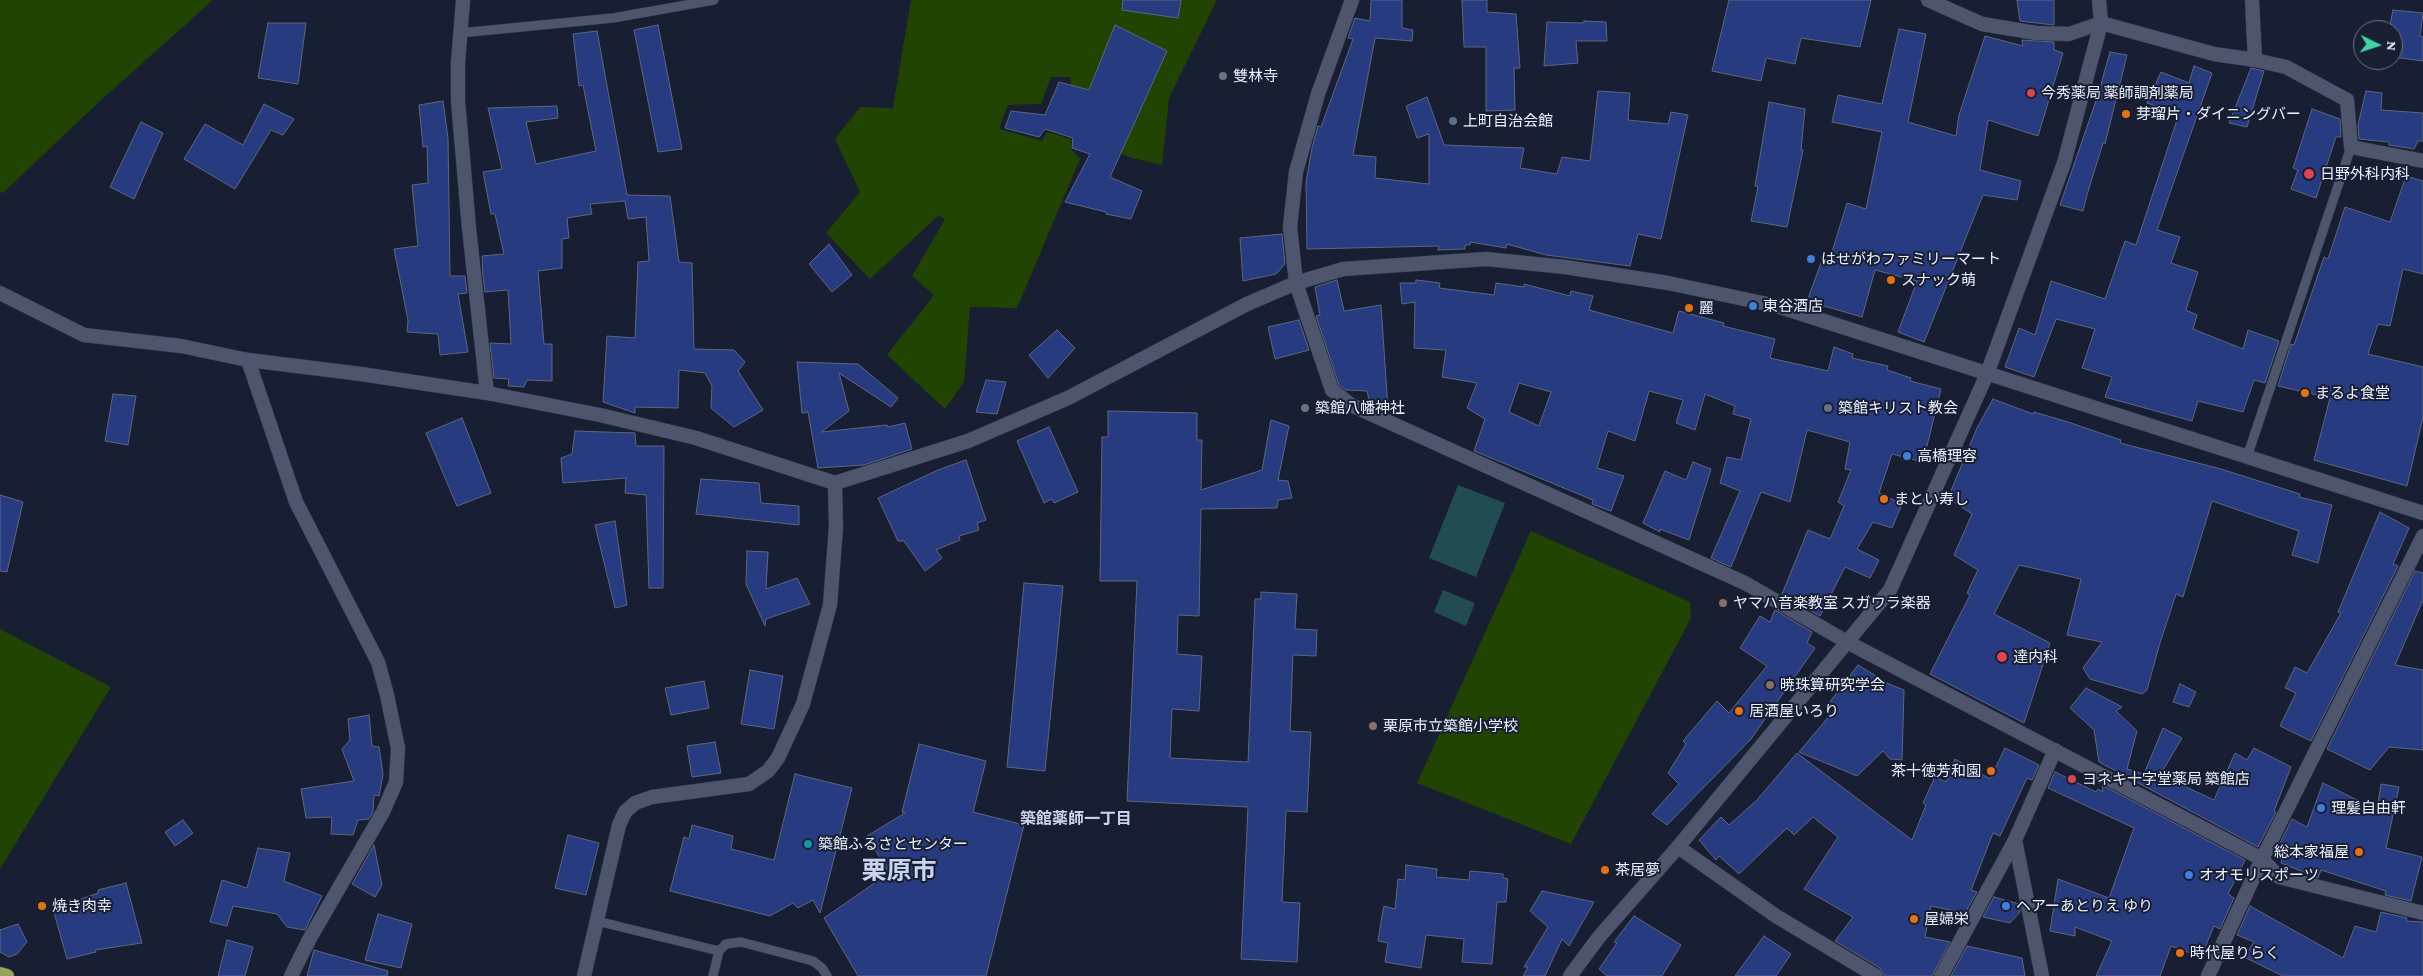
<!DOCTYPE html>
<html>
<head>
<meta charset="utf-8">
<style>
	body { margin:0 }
	#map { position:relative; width:2423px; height:976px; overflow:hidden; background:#181f32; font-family:"Crimson Pro",serif }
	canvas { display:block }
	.north { position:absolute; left:2353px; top:20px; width:50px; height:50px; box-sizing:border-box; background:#181f32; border:1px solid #6c7384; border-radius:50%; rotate:94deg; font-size:14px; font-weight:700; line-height:20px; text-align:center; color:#ebf0fe }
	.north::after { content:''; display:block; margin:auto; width:18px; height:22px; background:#40d4a2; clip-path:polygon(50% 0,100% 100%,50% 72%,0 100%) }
</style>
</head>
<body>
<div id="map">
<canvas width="2423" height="976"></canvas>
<div class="north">N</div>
</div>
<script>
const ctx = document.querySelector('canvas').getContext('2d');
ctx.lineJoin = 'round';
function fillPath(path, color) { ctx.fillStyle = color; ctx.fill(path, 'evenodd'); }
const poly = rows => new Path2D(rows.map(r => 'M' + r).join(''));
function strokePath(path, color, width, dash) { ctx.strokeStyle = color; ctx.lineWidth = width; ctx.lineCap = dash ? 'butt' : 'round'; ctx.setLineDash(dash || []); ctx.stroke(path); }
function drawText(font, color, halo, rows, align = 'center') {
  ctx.font = font + ' "Crimson Pro","Noto Sans JP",serif'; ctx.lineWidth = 4; ctx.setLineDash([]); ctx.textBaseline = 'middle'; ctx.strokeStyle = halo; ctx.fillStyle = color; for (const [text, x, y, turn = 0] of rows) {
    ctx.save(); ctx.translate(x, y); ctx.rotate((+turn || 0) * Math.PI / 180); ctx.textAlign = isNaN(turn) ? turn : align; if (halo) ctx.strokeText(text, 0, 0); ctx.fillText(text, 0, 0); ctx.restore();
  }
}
fillPath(poly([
	[0,0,213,0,101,100,3,193,0,192],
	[911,0,1217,0,1169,98,1162,165,1132,158,1098,145,1075,116,1070,77,1051,77,1041,104,1008,105,999,129,1042,141,1047,132,1071,139,1071,149,1080,159,1017,308,970,307,964,382,945,409,887,355,934,295,912,276,945,219,939,215,870,279,826,233,860,192,835,139,860,107,893,108],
	[1531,531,1690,602,1691,618,1571,844,1417,783],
	[0,629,111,687,0,869]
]), '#214401');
fillPath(poly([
	[1458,485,1505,503,1476,577,1429,558],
	[1443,590,1475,603,1466,626,1434,612]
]), '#214c51');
const building = poly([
	[1123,0,1181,0,1178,18,1122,10,1123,0],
	[1371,0,1402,0,1402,28,1413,30,1412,41,1375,38,1353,155,1376,157,1375,178,1429,184,1429,134,1417,138,1406,106,1427,97,1444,145,1524,148,1520,168,1557,174,1562,157,1590,161,1598,91,1630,93,1628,120,1668,124,1671,112,1688,115,1661,239,1638,234,1630,266,1546,255,1507,244,1506,248,1470,242,1470,245,1465,245,1465,249,1438,250,1439,246,1307,249,1306,182,1312,148,1318,126,1321,127,1353,39,1348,38,1355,18,1370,21,1371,0],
	[1462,0,1487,0,1487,12,1516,14,1520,68,1514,68,1515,110,1486,111,1486,47,1464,47,1462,0],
	[1729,0,1871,0,1860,47,1801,38,1795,64,1766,58,1761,81,1712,71,1729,0],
	[2017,0,2054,0,2054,25,2020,21,2017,0],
	[2393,10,2423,13,2420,36,2423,37,2423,61,2393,57,2393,30,2389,30,2393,10],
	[1584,21,1606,22,1607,41,1576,41,1578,63,1544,66,1547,22,1584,23,1584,21],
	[268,23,306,23,298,84,258,78,268,23],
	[658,25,682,149,658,152,634,30,658,25],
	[1115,25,1167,51,1110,177,1142,191,1131,219,1106,214,1106,212,1065,202,1090,154,1072,148,1073,138,1045,129,1039,137,1005,128,1011,111,1045,115,1059,82,1089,90,1115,25],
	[1899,29,1926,34,1908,122,1956,136,1959,115,1985,36,2023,46,2022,40,2054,42,2054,50,2063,53,2038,136,1988,120,1980,170,2021,181,2017,200,1983,195,1924,342,1898,332,1917,281,1875,270,1862,317,1807,301,1821,263,1828,265,1847,203,1866,209,1882,132,1832,122,1838,95,1882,104,1899,29],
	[597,31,627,195,670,196,679,262,692,263,694,349,734,350,745,362,738,371,763,410,734,427,711,408,712,386,705,373,679,370,678,408,635,407,635,413,603,402,607,336,635,338,638,262,649,261,646,217,628,219,625,201,590,204,592,214,567,218,569,238,562,239,562,268,538,271,544,344,552,344,552,381,527,380,524,387,508,386,509,379,494,378,490,343,511,344,508,290,485,292,483,276,482,256,504,254,495,214,491,214,483,172,502,169,488,108,557,106,558,118,526,122,536,164,596,151,583,85,579,86,573,34,597,31],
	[2110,52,2127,55,2105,144,2103,143,2087,195,2083,211,2060,205,2098,95,2110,52],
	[2194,66,2212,73,2157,230,2180,237,2171,263,2198,272,2186,310,2197,315,2193,329,2243,349,2248,330,2279,341,2265,383,2254,380,2243,412,2198,401,2192,421,2105,397,2112,377,2082,368,2095,329,2056,319,2034,377,2005,367,2019,328,2035,335,2051,281,2105,299,2125,241,2136,245,2179,114,2147,103,2161,72,2189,83,2194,66],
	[2251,68,2264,71,2247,127,2229,123,2251,68],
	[2366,91,2382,93,2381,110,2423,113,2423,141,2418,141,2414,149,2389,145,2389,142,2359,139,2358,125,2366,91],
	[443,101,448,138,450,276,465,276,467,293,458,294,468,352,440,355,438,334,407,332,408,320,394,249,418,246,412,185,428,183,427,146,423,147,419,105,443,101],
	[1769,102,1805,109,1801,150,1803,150,1787,227,1751,221,1758,187,1755,186,1769,102],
	[264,104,294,119,283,135,271,130,235,189,184,159,205,124,243,145,264,104],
	[2312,109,2340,119,2341,137,2336,137,2316,198,2291,189,2298,170,2293,168,2312,109],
	[141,122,163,133,134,199,110,187,141,122],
	[2406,176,2423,181,2423,274,2403,269,2390,326,2378,324,2368,354,2423,367,2423,417,2407,486,2314,460,2330,398,2278,386,2291,344,2294,345,2324,257,2328,259,2345,207,2390,222,2406,176],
	[1282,234,1285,264,1276,274,1243,281,1240,238,1282,234],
	[829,244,852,275,832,292,809,264,829,244],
	[1337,280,1344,311,1381,305,1388,408,1380,408,1370,404,1367,391,1346,390,1339,385,1316,316,1320,315,1315,287,1337,280],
	[1416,280,1440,283,1439,288,1494,295,1496,283,1524,287,1524,284,1570,296,1571,291,1593,296,1589,310,1673,333,1679,311,1724,323,1723,326,1775,339,1770,358,1828,371,1834,347,1853,354,1852,358,1888,366,1887,370,1911,378,1910,381,1941,389,1923,462,1892,454,1879,493,1902,504,1892,528,1873,522,1857,549,1879,560,1870,578,1845,567,1820,616,1782,594,1808,530,1830,539,1844,506,1838,502,1851,470,1845,469,1850,442,1807,430,1790,502,1761,492,1731,567,1711,558,1740,491,1720,483,1727,457,1741,460,1751,419,1733,414,1735,406,1705,394,1695,430,1676,423,1683,400,1649,391,1635,441,1608,431,1597,468,1624,476,1611,511,1592,504,1593,500,1474,451,1485,419,1467,408,1477,383,1442,377,1446,350,1414,348,1415,302,1402,304,1400,283,1416,283,1416,280],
	[1519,383,1551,392,1539,426,1509,412,1519,383],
	[1299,320,1309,350,1275,359,1268,327,1299,320],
	[1057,330,1075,348,1048,378,1029,355,1057,330],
	[797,362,858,364,898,398,891,407,839,373,849,411,821,432,887,425,888,427,905,423,912,449,864,465,818,468,808,412,802,413,797,362],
	[986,380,1006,382,997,414,976,412,986,380],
	[113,394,136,396,128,445,105,441,113,394],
	[1993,399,2033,414,2034,412,2068,422,2121,440,2120,443,2221,469,2300,494,2299,497,2332,505,2318,563,2292,555,2299,531,2212,501,2183,597,2176,594,2159,646,2147,690,2142,694,2090,679,2083,668,2102,642,2067,635,2081,579,2019,565,1994,614,2050,643,2024,723,1930,674,1970,595,1967,593,1978,570,1954,555,1972,514,1948,498,1977,428,1993,399],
	[1108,411,1197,413,1197,440,1202,440,1201,490,1262,470,1271,420,1289,426,1278,480,1288,481,1292,498,1278,500,1277,508,1201,509,1199,616,1178,615,1177,654,1202,656,1199,711,1172,709,1170,758,1248,762,1255,599,1261,599,1261,592,1297,594,1295,629,1317,630,1316,656,1293,655,1290,731,1311,732,1307,812,1286,811,1282,902,1300,903,1297,962,1241,959,1248,807,1127,801,1137,581,1100,581,1102,437,1108,437,1108,411],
	[462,418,491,493,457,506,426,433,462,418],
	[1049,427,1078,492,1054,503,1052,499,1044,503,1017,441,1049,427],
	[575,431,635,433,636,446,664,446,663,588,649,588,646,495,625,493,626,478,563,483,561,458,572,454,575,431],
	[966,460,986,520,977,523,979,530,959,536,960,540,936,550,942,558,925,571,904,541,898,541,878,498,938,470,966,460],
	[1693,462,1711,469,1689,540,1660,529,1660,532,1643,523,1665,471,1686,480,1693,462],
	[701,479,759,483,761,503,799,506,799,525,696,514,701,479],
	[0,495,23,502,7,572,0,571,0,495],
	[2380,512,2409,528,2393,564,2398,566,2311,741,2280,726,2296,693,2285,688,2295,667,2307,673,2341,613,2338,612,2380,512],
	[615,521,627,605,615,608,595,525,615,521],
	[747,551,768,552,766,589,797,578,810,604,766,619,765,626,746,584,747,551],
	[2415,571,2423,573,2423,600,2395,665,2423,670,2423,750,2389,747,2370,770,2327,749,2415,571],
	[1024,583,1063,586,1045,771,1007,767,1024,583],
	[1775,610,1812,632,1807,643,1815,648,1751,739,1667,825,1652,814,1679,784,1668,773,1686,744,1683,741,1717,701,1729,713,1767,666,1740,648,1760,616,1770,622,1775,610],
	[1858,665,1889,684,1904,690,1902,760,1890,759,1883,751,1857,776,1799,752,1836,708,1829,703,1858,665],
	[750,670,783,676,774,729,741,724,750,670],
	[704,681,709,708,671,715,665,688,704,681],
	[2180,684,2196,692,2189,707,2173,702,2180,684],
	[2086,688,2122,707,2116,711,2137,731,2127,769,2144,774,2163,728,2182,738,2160,775,2214,800,2235,753,2247,760,2254,748,2291,767,2274,811,2276,812,2258,847,2099,762,2094,730,2070,708,2086,688],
	[369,715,372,746,379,747,383,774,379,796,374,795,373,812,369,819,358,820,353,835,331,834,332,817,306,818,301,789,354,781,342,749,350,740,348,719,369,715],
	[715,742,721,773,692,777,687,746,715,742],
	[919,744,986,761,973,812,1024,825,986,976,858,976,824,918,889,873,867,836,905,813,902,812,919,744],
	[2005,748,2039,765,2032,780,2027,778,2000,836,1993,833,1971,890,1977,892,1965,913,1931,906,1925,937,1950,942,1932,976,1885,976,1880,968,1835,941,1853,917,1804,889,1838,837,1813,817,1794,835,1787,828,1739,874,1719,856,1716,860,1699,840,1721,817,1729,825,1757,800,1797,753,1912,840,1926,805,1923,803,1935,777,1946,782,1955,759,1990,779,2005,748],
	[2055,772,2096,792,2098,789,2103,792,2102,785,2245,860,2228,894,2234,898,2220,929,2214,926,2201,957,2171,946,2160,976,2096,976,2112,941,2075,927,2075,936,2050,931,2058,879,2109,898,2134,828,2048,788,2055,772],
	[795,774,852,788,820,913,813,900,798,908,793,903,770,916,670,891,684,837,689,839,692,825,733,836,731,849,774,860,795,774],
	[2323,783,2377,810,2381,784,2399,787,2386,848,2422,857,2411,901,2385,895,2386,891,2321,870,2318,878,2281,863,2282,859,2274,855,2292,819,2307,827,2323,783],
	[183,820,193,833,175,846,165,832,183,820],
	[568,835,599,843,586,895,555,888,568,835],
	[374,845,382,885,375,897,352,884,374,845],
	[258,848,290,853,284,881,322,896,305,930,287,927,277,914,233,906,227,926,210,922,222,880,247,888,258,848],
	[1406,865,1437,869,1436,877,1469,880,1470,871,1503,874,1503,878,1508,879,1506,902,1497,902,1492,964,1462,962,1464,939,1426,935,1421,968,1385,962,1388,943,1378,941,1382,916,1384,906,1395,909,1398,879,1405,880,1406,865],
	[126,883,142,943,95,950,96,952,67,959,53,909,98,893,98,890,126,883],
	[1542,891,1594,902,1569,946,1562,939,1545,976,1523,976,1528,967,1524,967,1548,927,1530,911,1542,891],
	[1994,897,2019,904,2020,912,2010,923,1983,917,1994,897],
	[2250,906,2343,958,2355,926,2376,932,2381,912,2407,918,2406,921,2423,922,2423,976,2283,976,2244,957,2254,942,2237,935,2250,906],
	[378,914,412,924,401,968,365,960,378,914],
	[1634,916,1681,945,1662,976,1607,976,1599,969,1617,943,1614,942,1634,916],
	[18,924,27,942,17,954,9,957,0,952,0,930,18,924],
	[1764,936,1791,954,1776,976,1735,976,1764,936],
	[227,940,253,947,245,976,218,976,227,940],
	[1967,946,2022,958,2025,976,1951,976,1967,946],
	[314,950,388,971,387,976,307,976,314,950]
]);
fillPath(building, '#273b80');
strokePath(building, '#5e677e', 1);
const service = poly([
	[460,33,613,18,714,0],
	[2247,457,2351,147],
	[597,921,719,951,713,976],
	[719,951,726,944,741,942,813,961,822,968,827,976]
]);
const minor = poly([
	[463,0,458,63,458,101,469,228,487,393],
	[1352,0,1318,94,1296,172,1290,227,1296,283,1332,390,1351,405,1745,583,1847,642,2262,859,2279,877,2423,913],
	[1928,0,1982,24,2036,33,2069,34,2101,23,2214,54,2255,60,2286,67,2347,100,2351,147,2423,161],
	[2252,0,2255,60],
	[248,360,296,502,378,662,387,695,398,748,396,782,383,812,310,938,291,976],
	[2015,840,2042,976],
	[1678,847,1776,916,1876,976],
	[1941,976,2015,840,2055,750]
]);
const tertiary = poly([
	[0,293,84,335,181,346,248,360,361,374,487,393,600,415,696,438,835,483],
	[584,976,619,825,625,812,635,803,652,797,749,784,768,771,778,758,803,704,830,605,836,527,835,483,968,441,1068,398,1247,304,1296,283,1343,269,1486,259,1565,267,1668,283,1777,306,2423,513],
	[1570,976,1599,937,1678,847,1890,590,1987,374,2064,163,2101,23,2099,0],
	[2208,976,2262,859,2423,536]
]);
const trunk = poly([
	[0,974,7,976]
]);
strokePath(service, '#373b4b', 10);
strokePath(minor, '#373b4b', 15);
strokePath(tertiary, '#373b4b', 15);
strokePath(trunk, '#373b4b', 15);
strokePath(service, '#4e566d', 9);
strokePath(minor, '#4e566d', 14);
strokePath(tertiary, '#4e566d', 14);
strokePath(trunk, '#97a25a', 14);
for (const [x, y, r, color] of [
	[1223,76,5,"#6b7280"],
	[2031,93,5,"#e0444e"],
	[2126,114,5,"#e8710a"],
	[1453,121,5,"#5c6f8a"],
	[2309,174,6,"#e0444e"],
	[1811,259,5,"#3f7fe0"],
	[1891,280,5,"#e8710a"],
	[1753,306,5,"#3f7fe0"],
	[1689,308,5,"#e8710a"],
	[2305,393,5,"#e8710a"],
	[1305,408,5,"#6b7280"],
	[1828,408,5,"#6b7280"],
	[1907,456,5,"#3f7fe0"],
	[1884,499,5,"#e8710a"],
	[1723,603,5,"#8d6e63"],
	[2002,657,6,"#e0444e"],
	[1770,685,5,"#8d6e63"],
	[1739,711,5,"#e8710a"],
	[1373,726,5,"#8d6e63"],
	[1991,771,5,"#e8710a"],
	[2072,779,5,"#e0444e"],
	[2321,808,5,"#3f7fe0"],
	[808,844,5,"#0f9aa8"],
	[2359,852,5,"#e8710a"],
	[1605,870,5,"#e8710a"],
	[2189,875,5,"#3f7fe0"],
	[42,906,5,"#e8710a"],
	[2006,906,5,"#3f7fe0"],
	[1914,919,5,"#e8710a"],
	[2180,953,5,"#e8710a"]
]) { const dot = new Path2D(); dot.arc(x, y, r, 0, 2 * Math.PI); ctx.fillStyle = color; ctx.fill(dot); strokePath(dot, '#181f32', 2); }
drawText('15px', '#ebf0fe', '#181f32', [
	["雙林寺",1233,76],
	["今秀薬局 薬師調剤薬局",2041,93],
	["芽瑠片・ダイニングバー",2136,114],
	["上町自治会館",1463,121],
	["日野外科内科",2320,174],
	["はせがわファミリーマート",1821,259],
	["スナック萌",1901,280],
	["東谷酒店",1763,306],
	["麗",1699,308],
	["まるよ食堂",2315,393],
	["築館八幡神社",1315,408],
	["築館キリスト教会",1838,408],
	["高橋理容",1917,456],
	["まとい寿し",1894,499],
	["ヤマハ音楽教室 スガワラ楽器",1733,603],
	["達内科",2013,657],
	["暁珠算研究学会",1780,685],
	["居酒屋いろり",1749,711],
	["栗原市立築館小学校",1383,726],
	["茶十徳芳和園",1981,771,"right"],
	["ヨネキ十字堂薬局 築館店",2082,779],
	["理髪自由軒",2331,808],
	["築館ふるさとセンター",818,844],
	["総本家福屋",2349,852,"right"],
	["茶居夢",1615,870],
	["オオモリスポーツ",2199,875],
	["焼き肉幸",52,906],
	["ヘアーあとりえ ゆり",2016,906],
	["屋婦栄",1924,919],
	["時代屋りらく",2190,953]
], 'left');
drawText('bold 16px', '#c9d4ee', '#181f32', [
	["築館薬師一丁目",1076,819]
]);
drawText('bold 25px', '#c9d4ee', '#181f32', [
	["栗原市",899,871]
]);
</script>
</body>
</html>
